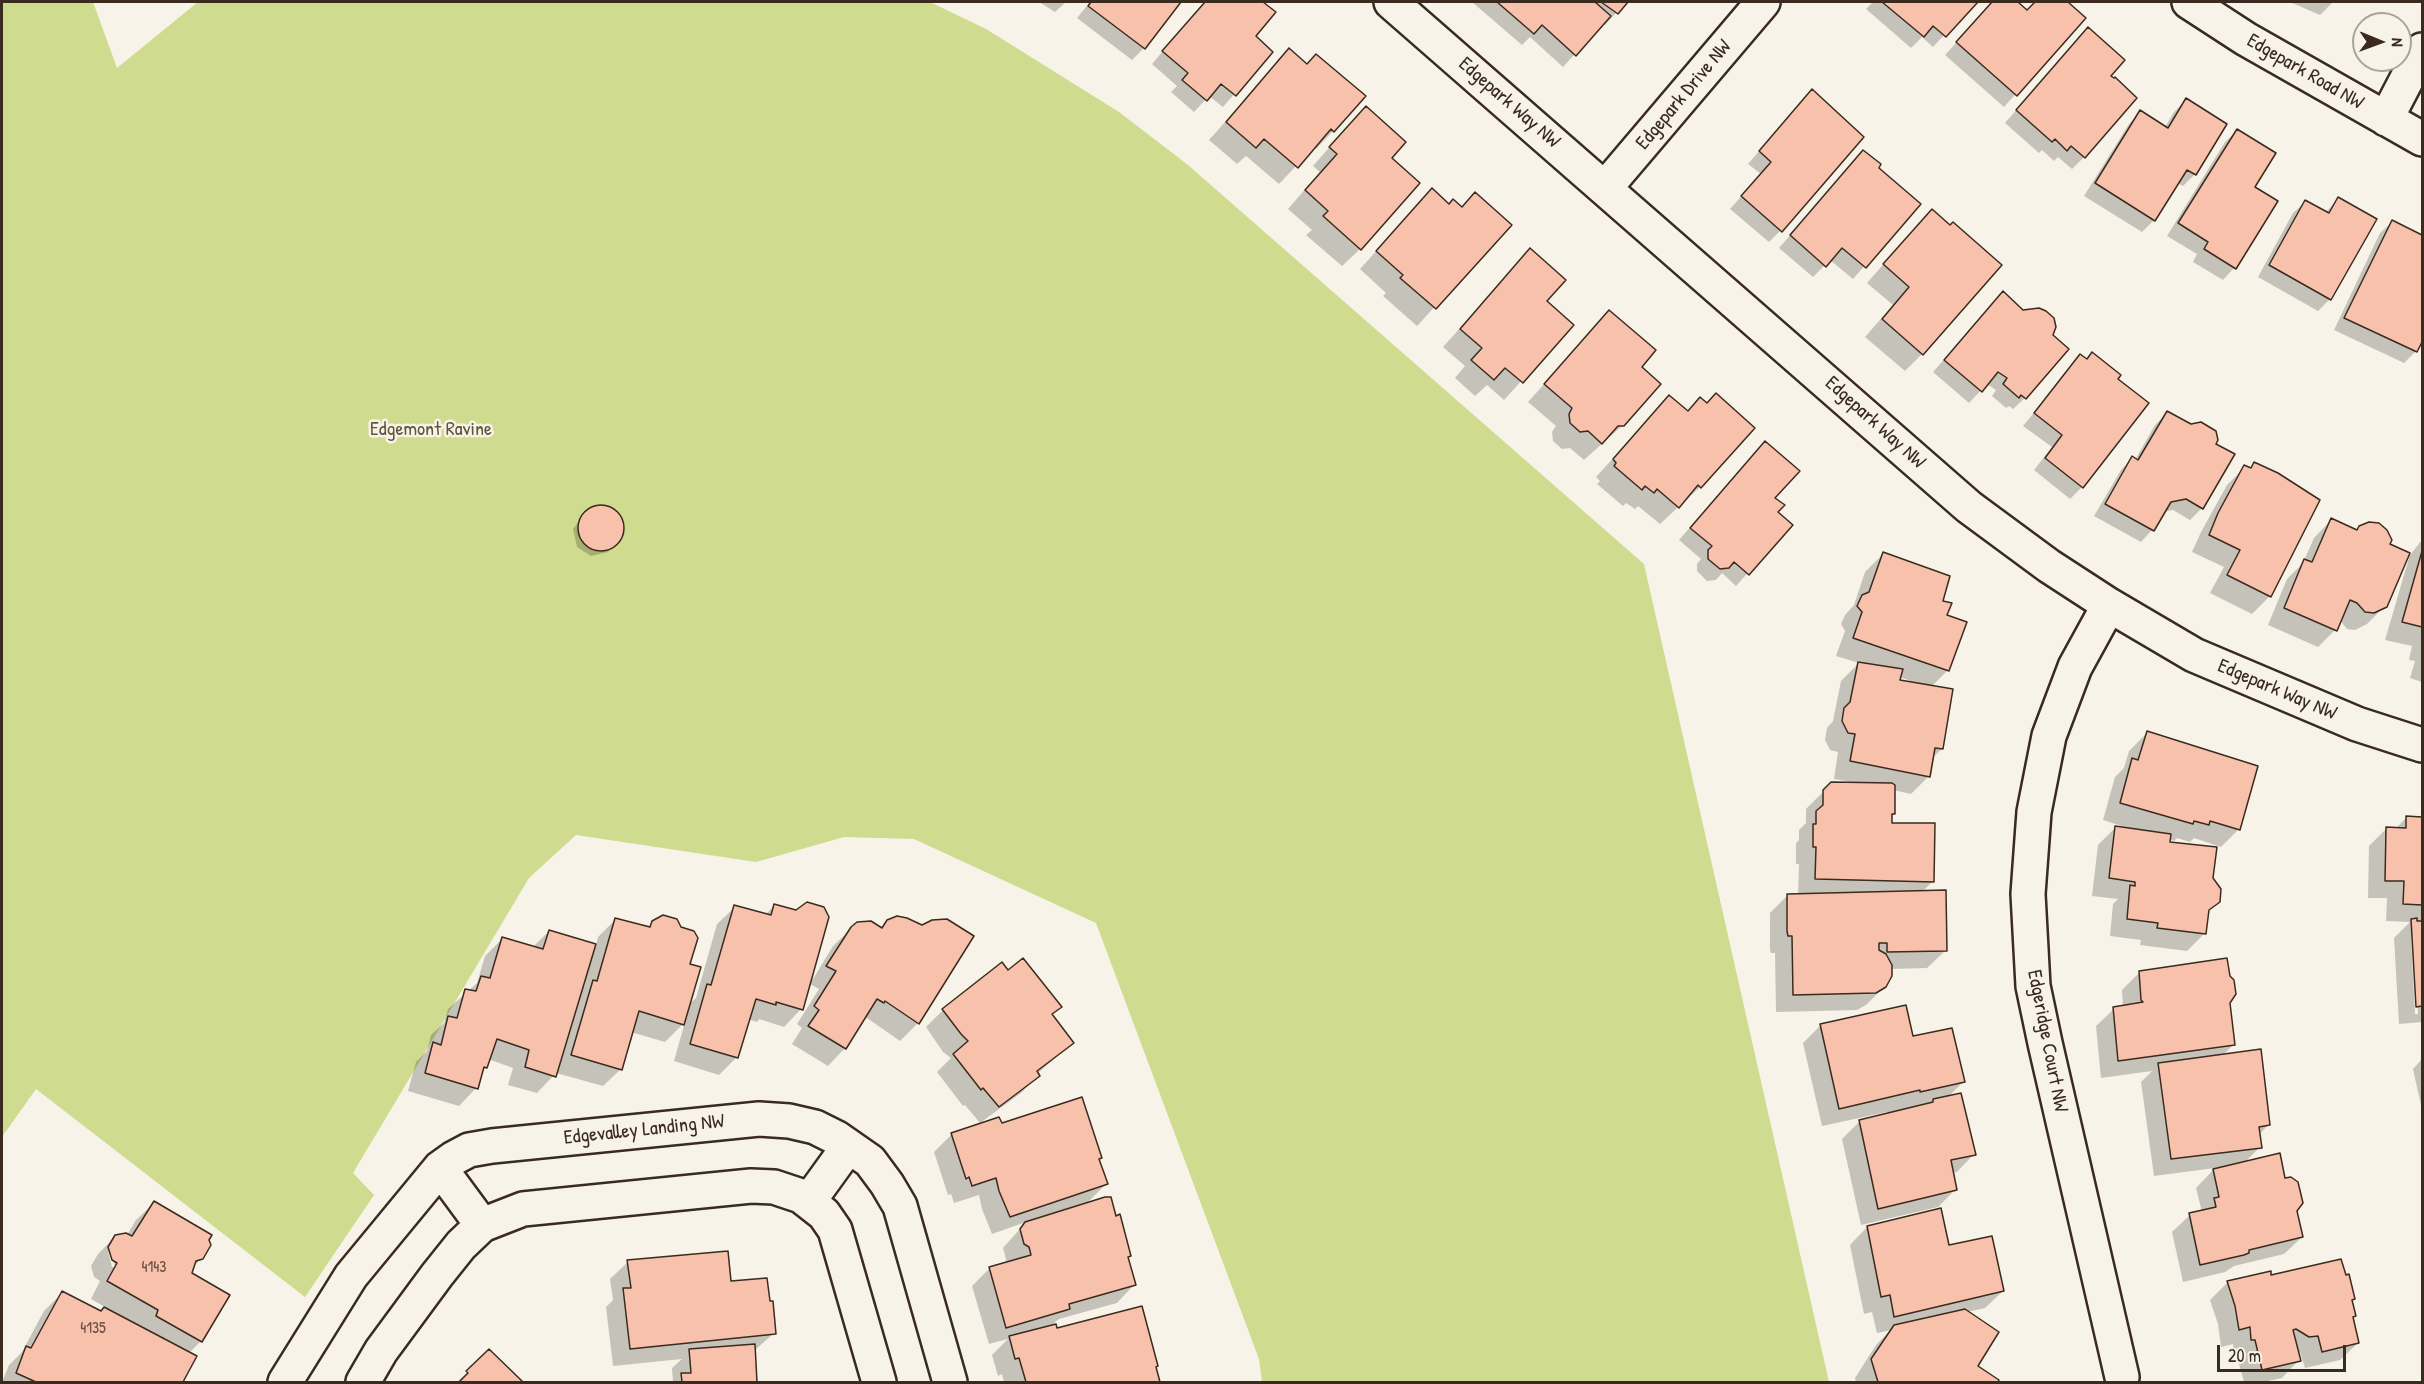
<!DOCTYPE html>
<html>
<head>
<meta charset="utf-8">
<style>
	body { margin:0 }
	#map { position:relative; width:2424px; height:1384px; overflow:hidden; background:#f7f3e8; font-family:"Patrick Hand",sans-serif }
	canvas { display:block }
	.frame { position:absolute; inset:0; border:3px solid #3b2a1e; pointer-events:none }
	.north { position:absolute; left:2352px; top:12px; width:60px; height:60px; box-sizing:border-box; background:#f7f3e8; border:2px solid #aca397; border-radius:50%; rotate:91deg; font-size:16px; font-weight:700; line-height:24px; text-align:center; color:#3b2a1e }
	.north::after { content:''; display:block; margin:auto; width:21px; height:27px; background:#3b2a1e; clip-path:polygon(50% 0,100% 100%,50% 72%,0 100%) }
	.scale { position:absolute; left:2217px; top:1345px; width:129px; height:27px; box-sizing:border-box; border:3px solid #3b2a1e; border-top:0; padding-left:8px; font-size:18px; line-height:21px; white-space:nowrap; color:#3b2a1e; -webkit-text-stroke:4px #f7f3e8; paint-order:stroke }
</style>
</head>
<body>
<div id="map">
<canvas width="2424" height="1384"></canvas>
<div class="frame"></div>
<div class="north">N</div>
<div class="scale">20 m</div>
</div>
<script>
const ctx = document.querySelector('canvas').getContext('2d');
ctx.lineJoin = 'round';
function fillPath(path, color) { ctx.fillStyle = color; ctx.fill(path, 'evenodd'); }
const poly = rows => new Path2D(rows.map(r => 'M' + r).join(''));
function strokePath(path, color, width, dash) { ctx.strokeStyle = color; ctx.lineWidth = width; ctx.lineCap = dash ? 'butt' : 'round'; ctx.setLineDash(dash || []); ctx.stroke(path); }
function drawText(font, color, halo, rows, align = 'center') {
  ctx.font = font + ' "Patrick Hand",sans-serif'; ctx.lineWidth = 5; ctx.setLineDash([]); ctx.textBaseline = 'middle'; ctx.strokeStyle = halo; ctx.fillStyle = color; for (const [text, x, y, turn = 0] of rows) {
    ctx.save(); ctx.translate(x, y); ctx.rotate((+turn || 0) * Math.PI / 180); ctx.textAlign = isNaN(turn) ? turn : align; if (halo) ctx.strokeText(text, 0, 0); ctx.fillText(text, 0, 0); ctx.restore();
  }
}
fillPath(poly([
	[2,2,93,2,117,68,198,2,930,2,986,29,1119,112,1188,165,1644,564,1829,1382,1262,1382,1259,1359,1096,923,914,839,844,837,756,862,576,835,529,878,353,1173,374,1195,305,1297,36,1089,2,1137]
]), '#cfdb8e');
fillPath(poly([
	[1039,2,1066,2,1055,12],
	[1090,2,1179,2,1144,48,1132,60,1077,18],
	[1204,2,1261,2,1274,13,1254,37,1271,52,1223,107,1209,96,1194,112,1171,92,1177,86,1152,64],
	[1472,2,1626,2,1605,25,1603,23,1563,67,1530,37,1522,45],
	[1873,2,1975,2,1933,47,1922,37,1911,48,1866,9],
	[1993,2,2016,2,2027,12,2036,2,2065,2,2084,18,2004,107,1945,55],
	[2290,2,2333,2,2320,15],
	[2076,41,2109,76,2084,157,2072,169,2058,157,2054,161,2042,150,2039,153,2005,123],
	[1289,50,1307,66,1364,96,1333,131,1316,149,1314,147,1279,184,1246,156,1237,164,1209,140],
	[2186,100,2195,174,2183,186,2177,183,2154,220,2142,232,2084,196,2129,124,2140,112,2165,127,2174,112],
	[1800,103,1780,231,1769,242,1730,209,1761,174,1748,164],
	[1349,125,1390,158,1360,249,1342,266,1306,235,1312,230,1288,209,1320,172,1313,166],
	[2237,131,2234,268,2223,280,2193,262,2197,254,2167,236,2225,142],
	[1852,164,1877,168,1919,204,1853,279,1830,260,1813,277,1779,248],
	[2338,199,2330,299,2318,311,2258,277,2293,213,2305,202,2325,213],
	[1449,206,1510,225,1417,326,1383,296,1386,293,1360,269,1415,208],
	[2392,222,2422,236,2422,338,2416,351,2404,363,2334,330,2380,233],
	[1950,227,1922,354,1905,371,1865,337,1893,305,1867,283,1914,229],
	[1530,250,1545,302,1572,325,1504,400,1487,385,1475,396,1455,378,1465,366,1443,347],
	[2003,293,2025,398,2013,409,2009,406,2006,408,1992,396,1996,390,1987,384,1969,403,1933,372],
	[1609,312,1640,368,1623,425,1584,460,1570,448,1562,449,1553,441,1552,432,1556,426,1528,402],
	[2080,356,2116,379,2147,403,2082,487,2070,499,2034,470,2052,447,2023,426],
	[1669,397,1687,413,1752,428,1700,487,1660,524,1638,506,1635,509,1626,503,1623,506,1597,484,1600,481,1596,477],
	[2167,413,2202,508,2190,520,2173,510,2163,512,2152,530,2141,542,2094,516,2121,470,2132,458,2135,460,2155,425],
	[1753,455,1773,498,1776,512,1791,525,1736,586,1722,573,1716,580,1707,581,1697,571,1697,564,1701,559,1679,540],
	[2255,463,2318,501,2269,597,2252,614,2210,593,2224,567,2192,552,2201,532,2227,485,2245,467,2249,469],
	[605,506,617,514,623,530,608,552,591,556,577,547,573,529,587,510],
	[2331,520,2356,531,2359,527,2388,545,2410,555,2422,540,2422,682,2410,678,2415,661,2409,660,2412,646,2385,640,2409,558,2407,557,2385,606,2367,624,2355,630,2347,629,2340,620,2335,630,2318,647,2268,625,2287,579,2303,563,2314,538],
	[1883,554,1942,602,1945,616,1948,670,1931,687,1942,749,1932,758,1929,776,1911,794,1893,790,1893,814,1890,824,1933,881,1922,892,1945,951,1927,968,1890,969,1885,986,1866,1005,1857,1010,1776,1012,1775,953,1771,953,1770,950,1770,913,1788,895,1798,895,1799,864,1796,864,1796,843,1799,840,1799,830,1806,823,1806,809,1832,783,1850,784,1851,782,1834,779,1838,752,1830,750,1825,740,1827,728,1833,721,1841,681,1859,663,1836,656,1845,631,1841,624,1845,615,1854,605,1865,572],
	[1900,677,1913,682,1913,684,1899,681],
	[2147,733,2239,829,2221,847,2194,838,2190,842,2177,838,2174,841,2169,839,2169,843,2207,912,2205,933,2187,951,2140,945,2141,940,2110,936,2113,904,2118,899,2092,896,2098,845,2115,828,2127,829,2128,828,2103,820,2115,777,2124,768,2129,751],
	[2406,818,2422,818,2422,1022,2399,1024,2394,938,2410,922,2386,921,2387,898,2368,898,2369,846,2387,828,2395,829],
	[2411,937,2414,937,2418,1014,2415,1014],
	[774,906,801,1009,784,1027,759,1019,757,1022,748,1019,737,1057,719,1075,674,1061,685,1022,665,1042,631,1032,621,1069,603,1086,556,1073,537,1093,508,1085,513,1068,488,1059,486,1067,481,1072,476,1088,459,1106,408,1091,416,1062,427,1051,431,1035,444,1023,448,1009,477,983,485,956,502,939,533,947,549,931,596,946,598,937,616,919,647,928,653,923,689,965,689,1004,696,998,717,924,735,907,765,915],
	[888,921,972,936,918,1023,900,1041,867,1018,864,1019,845,1048,828,1066,792,1044,802,1028,797,1024,819,989,810,984,833,946,852,928,880,929],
	[2226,960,2234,993,2228,1003,2233,1045,2222,1056,2268,1125,2259,1135,2260,1147,2245,1162,2284,1180,2296,1211,2302,1237,2284,1254,2234,1266,2225,1272,2183,1282,2172,1232,2190,1215,2202,1212,2196,1188,2215,1168,2154,1176,2141,1082,2152,1071,2101,1078,2096,1026,2114,1009,2123,1007,2122,990,2140,972],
	[1008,972,1060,1007,1051,1016,1072,1043,1037,1074,1038,1075,1021,1093,980,1123,965,1105,963,1106,937,1072,951,1058,943,1052,926,1027,943,1010],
	[1821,1025,1912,1038,1963,1082,1948,1097,1974,1154,1957,1172,1952,1173,1956,1189,1938,1207,1861,1225,1842,1139,1860,1121,1888,1115,1887,1112,1822,1126,1803,1043],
	[2422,1059,2422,1110,2413,1069],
	[1001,1125,1098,1160,1106,1184,1088,1202,1073,1207,1130,1256,1127,1259,1134,1285,1117,1303,1059,1319,1054,1323,1056,1329,1155,1368,1158,1382,1004,1382,1002,1374,998,1376,992,1355,1008,1339,989,1344,972,1286,990,1268,1007,1263,1003,1248,1026,1222,992,1234,982,1209,979,1195,954,1203,951,1194,948,1195,934,1152,952,1134],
	[154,1203,202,1258,192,1268,190,1274,201,1341,189,1353,195,1357,182,1382,2,1382,9,1365,22,1352,44,1311,62,1293,100,1313,105,1307,91,1299,100,1281,94,1277,91,1266,98,1254,116,1236,127,1235,136,1220],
	[108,1251,111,1251,115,1267,112,1267],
	[1867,1227,1947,1247,2003,1291,1985,1308,1967,1312,1976,1367,1997,1380,1996,1382,1856,1382,1855,1378,1876,1345,1891,1330,1877,1333,1872,1312,1864,1314,1850,1245],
	[628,1262,729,1283,774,1333,754,1351,756,1382,673,1382,672,1368,682,1359,613,1366,606,1307,613,1300,610,1279],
	[2270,1277,2351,1301,2358,1343,2340,1360,2305,1368,2300,1352,2298,1353,2299,1360,2282,1378,2263,1382,2244,1382,2237,1357,2233,1357,2233,1344,2221,1347,2218,1324,2210,1300,2228,1282],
	[489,1351,521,1382,457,1382]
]), '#0003');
const building = poly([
	[1091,2,1181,2,1145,49,1088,6,1091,2],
	[1205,2,1263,2,1276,12,1256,36,1273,52,1236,96,1221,84,1207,101,1182,80,1188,73,1162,51,1205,2],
	[1497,2,1595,2,1611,16,1576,56,1542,25,1534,34,1497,2],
	[1601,2,1628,2,1618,14,1601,2],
	[1882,2,1978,2,1946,37,1933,26,1924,37,1882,2],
	[1992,2,2018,2,2027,10,2035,2,2068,2,2086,18,2017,96,1956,42,1992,2],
	[2088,27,2125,60,2111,76,2114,78,2115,77,2137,98,2085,158,2071,146,2067,151,2055,139,2052,142,2016,110,2088,27],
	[1289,48,1307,64,1316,54,1366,96,1334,132,1331,129,1298,168,1264,139,1256,148,1226,122,1289,48],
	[1812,89,1864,137,1782,232,1741,196,1771,162,1759,151,1812,89],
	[2186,98,2227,124,2196,175,2187,170,2155,221,2095,183,2140,110,2168,128,2186,98],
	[1366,106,1406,142,1392,158,1420,183,1361,250,1323,216,1328,211,1305,190,1337,154,1329,147,1366,106],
	[2237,129,2276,153,2255,187,2278,201,2236,269,2204,249,2208,242,2178,223,2237,129],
	[1863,150,1881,164,1879,168,1921,204,1866,268,1842,248,1826,267,1790,235,1863,150],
	[1432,188,1449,204,1453,199,1462,207,1475,192,1512,225,1436,309,1400,278,1403,275,1376,251,1432,188],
	[2338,197,2377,219,2331,300,2269,265,2305,200,2329,213,2338,197],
	[1932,209,1950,225,1953,222,2002,265,1923,355,1882,319,1909,287,1883,264,1932,209],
	[2392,220,2422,235,2422,342,2417,352,2344,318,2392,220],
	[1530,248,1566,280,1547,301,1574,325,1523,383,1505,368,1494,380,1471,360,1482,348,1460,329,1530,248],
	[2003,291,2023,310,2039,308,2046,311,2054,318,2056,327,2053,335,2069,349,2026,399,2021,395,2019,398,2003,384,2007,378,1998,372,1982,392,1944,360,2003,291],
	[1609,310,1656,350,1642,367,1661,384,1624,426,1618,426,1602,444,1588,431,1580,432,1570,423,1569,414,1572,408,1544,384,1609,310],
	[2092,352,2121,375,2118,379,2149,403,2083,488,2045,458,2062,435,2034,413,2080,354,2087,359,2092,352],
	[1716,393,1755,428,1701,488,1698,485,1679,508,1657,489,1654,493,1645,486,1642,490,1614,466,1616,463,1613,459,1669,395,1688,411,1700,397,1707,403,1716,393],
	[2167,411,2191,424,2201,422,2216,431,2218,440,2216,444,2235,454,2203,509,2186,499,2171,502,2154,531,2105,504,2132,456,2138,460,2167,411],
	[1765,441,1800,471,1775,498,1785,505,1778,512,1793,525,1749,575,1734,562,1729,568,1720,569,1708,559,1708,550,1712,546,1690,528,1765,441],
	[2254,462,2278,473,2320,500,2271,597,2227,575,2240,550,2209,535,2218,513,2244,465,2251,468,2254,462],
	'578 528a23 23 0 1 1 46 0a23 23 0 1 1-46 0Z',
	[2331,518,2357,530,2359,526,2369,522,2379,523,2387,530,2392,540,2390,544,2410,553,2387,607,2374,613,2365,612,2357,603,2350,600,2337,631,2284,608,2304,559,2312,562,2331,518],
	[2422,551,2422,627,2402,622,2422,551],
	[1883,552,1950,576,1943,601,1952,603,1947,615,1967,622,1949,671,1853,638,1862,612,1857,606,1862,595,1869,592,1883,552],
	[1858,662,1903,669,1900,680,1953,689,1943,749,1935,748,1930,777,1850,761,1855,734,1848,733,1842,721,1844,708,1850,702,1858,662],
	[2147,731,2258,766,2240,830,2210,821,2209,825,2194,821,2193,824,2120,803,2132,758,2138,760,2147,731],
	[1831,782,1892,783,1895,785,1895,814,1892,814,1892,823,1935,823,1934,882,1815,879,1816,847,1813,847,1813,824,1816,824,1816,811,1823,805,1823,790,1831,782],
	[2406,816,2422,817,2422,905,2403,904,2404,881,2385,881,2386,827,2406,828,2406,816],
	[2115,826,2171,834,2170,842,2217,847,2213,878,2221,889,2220,902,2209,910,2206,934,2157,928,2158,923,2127,919,2130,885,2135,886,2135,882,2109,878,2115,826],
	[1946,890,1947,951,1887,952,1887,943,1879,943,1879,950,1886,954,1892,965,1892,976,1886,987,1876,993,1793,995,1792,936,1788,936,1787,931,1787,894,1946,890],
	[807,902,824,907,829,917,803,1010,776,1002,776,1005,756,999,738,1058,690,1044,707,984,711,985,734,905,771,915,774,904,796,910,807,902],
	[663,915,677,919,681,927,694,931,698,938,690,964,701,967,684,1025,639,1011,622,1070,571,1055,593,980,597,981,615,918,650,927,652,921,663,915],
	[897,916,907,918,922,925,932,920,947,919,974,936,919,1024,885,1001,884,1003,877,999,846,1049,808,1026,819,1010,814,1006,836,971,826,966,851,927,857,922,871,921,882,928,887,920,897,916],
	[2417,918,2417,921,2422,921,2422,1006,2416,1007,2411,919,2417,918],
	[549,930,596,944,556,1077,525,1067,529,1050,497,1039,487,1068,484,1067,478,1089,425,1073,433,1042,441,1045,448,1016,457,1018,465,989,476,991,481,976,490,978,502,937,543,949,549,930],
	[1023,958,1062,1007,1052,1014,1074,1043,1037,1071,1040,1076,999,1107,983,1088,981,1090,953,1054,968,1041,961,1034,942,1009,1002,962,1008,970,1023,958],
	[2227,958,2230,976,2234,980,2236,994,2230,1003,2235,1045,2118,1061,2113,1007,2143,1002,2141,1000,2139,971,2227,958],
	[1906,1005,1913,1036,1952,1028,1965,1082,1920,1092,1920,1090,1839,1109,1820,1024,1906,1005],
	[2261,1049,2270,1125,2259,1127,2262,1148,2171,1159,2158,1063,2261,1049],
	[1961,1093,1976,1155,1951,1160,1957,1190,1878,1209,1859,1120,1933,1102,1933,1099,1961,1093],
	[1082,1097,1102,1158,1099,1159,1108,1184,1010,1217,999,1191,996,1178,972,1186,969,1177,966,1179,951,1133,999,1117,1002,1123,1082,1097],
	[2280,1153,2285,1178,2291,1177,2298,1182,2303,1203,2297,1211,2303,1237,2249,1250,2249,1253,2244,1255,2200,1265,2189,1213,2216,1207,2214,1198,2219,1197,2213,1169,2280,1153],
	[1105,1197,1111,1197,1116,1216,1120,1214,1131,1256,1128,1257,1136,1285,1069,1304,1070,1309,1006,1328,989,1267,1031,1255,1029,1247,1024,1244,1020,1229,1025,1222,1105,1197],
	[154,1201,212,1235,209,1240,211,1245,203,1259,196,1261,192,1273,230,1295,202,1342,156,1316,158,1310,107,1281,117,1263,112,1260,108,1247,115,1235,126,1233,132,1236,154,1201],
	[1941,1208,1949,1245,1992,1236,2004,1291,1894,1317,1890,1295,1881,1297,1867,1226,1941,1208],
	[728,1251,731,1281,767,1278,770,1301,773,1301,776,1334,630,1349,623,1288,631,1288,627,1260,728,1251],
	[2341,1259,2346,1275,2349,1274,2355,1299,2352,1300,2356,1316,2353,1317,2359,1343,2322,1352,2318,1336,2309,1337,2296,1329,2293,1330,2301,1361,2262,1370,2255,1340,2251,1340,2250,1327,2239,1330,2235,1306,2227,1281,2271,1271,2271,1275,2341,1259],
	[62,1291,101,1311,104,1307,197,1356,183,1382,36,1382,16,1373,26,1346,31,1348,62,1291],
	[1142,1306,1158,1366,1156,1367,1160,1382,1026,1382,1019,1358,1015,1359,1009,1336,1056,1324,1057,1328,1142,1306],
	[1965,1309,1999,1332,1978,1366,1999,1380,1998,1382,1878,1382,1871,1359,1894,1325,1965,1309],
	[755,1344,757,1382,682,1382,681,1373,691,1373,689,1349,755,1344],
	[489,1349,523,1382,459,1382,468,1373,466,1371,489,1349]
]);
fillPath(building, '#f8c1ac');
strokePath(building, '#3b2a1e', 1.5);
const street = poly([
	[1391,2,1969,507,2049,566,2109,605,2194,655,2357,724,2422,745],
	[2189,2,2246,39,2422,139],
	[2386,119,2422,50],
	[1605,188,1763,2],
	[2109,605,2075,667,2049,736,2034,812,2028,894,2033,986,2045,1043,2122,1377],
	[440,1168,482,1225],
	[809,1201,848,1147],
	[285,1382,351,1276,440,1168,454,1158,469,1150,492,1146,759,1119,789,1121,815,1127,837,1138,870,1161,887,1184,900,1206,950,1382],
	[363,1382,381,1351,437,1275,461,1245,482,1225,523,1209,751,1186,774,1187,801,1196,824,1214,835,1230,879,1382]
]);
strokePath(street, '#3b2a1e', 38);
strokePath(street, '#f7f3e8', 33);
drawText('16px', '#6a5042', null, [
	["4143",154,1268],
	["4135",93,1329]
]);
drawText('20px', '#3b2a1e', '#f7f3e8', [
	["Edgepark Road NW",2305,72,30],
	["Edgepark Drive NW",1684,95,-50],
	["Edgepark Way NW",1509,103,41],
	["Edgepark Way NW",1875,423,42],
	["Edgepark Way NW",2277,690,23],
	["Edgeridge Court NW",2047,1041,79],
	["Edgevalley Landing NW",644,1130,-6]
]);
drawText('20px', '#60563a', '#f7f3e8', [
	["Edgemont Ravine",431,430]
]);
</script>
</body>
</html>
